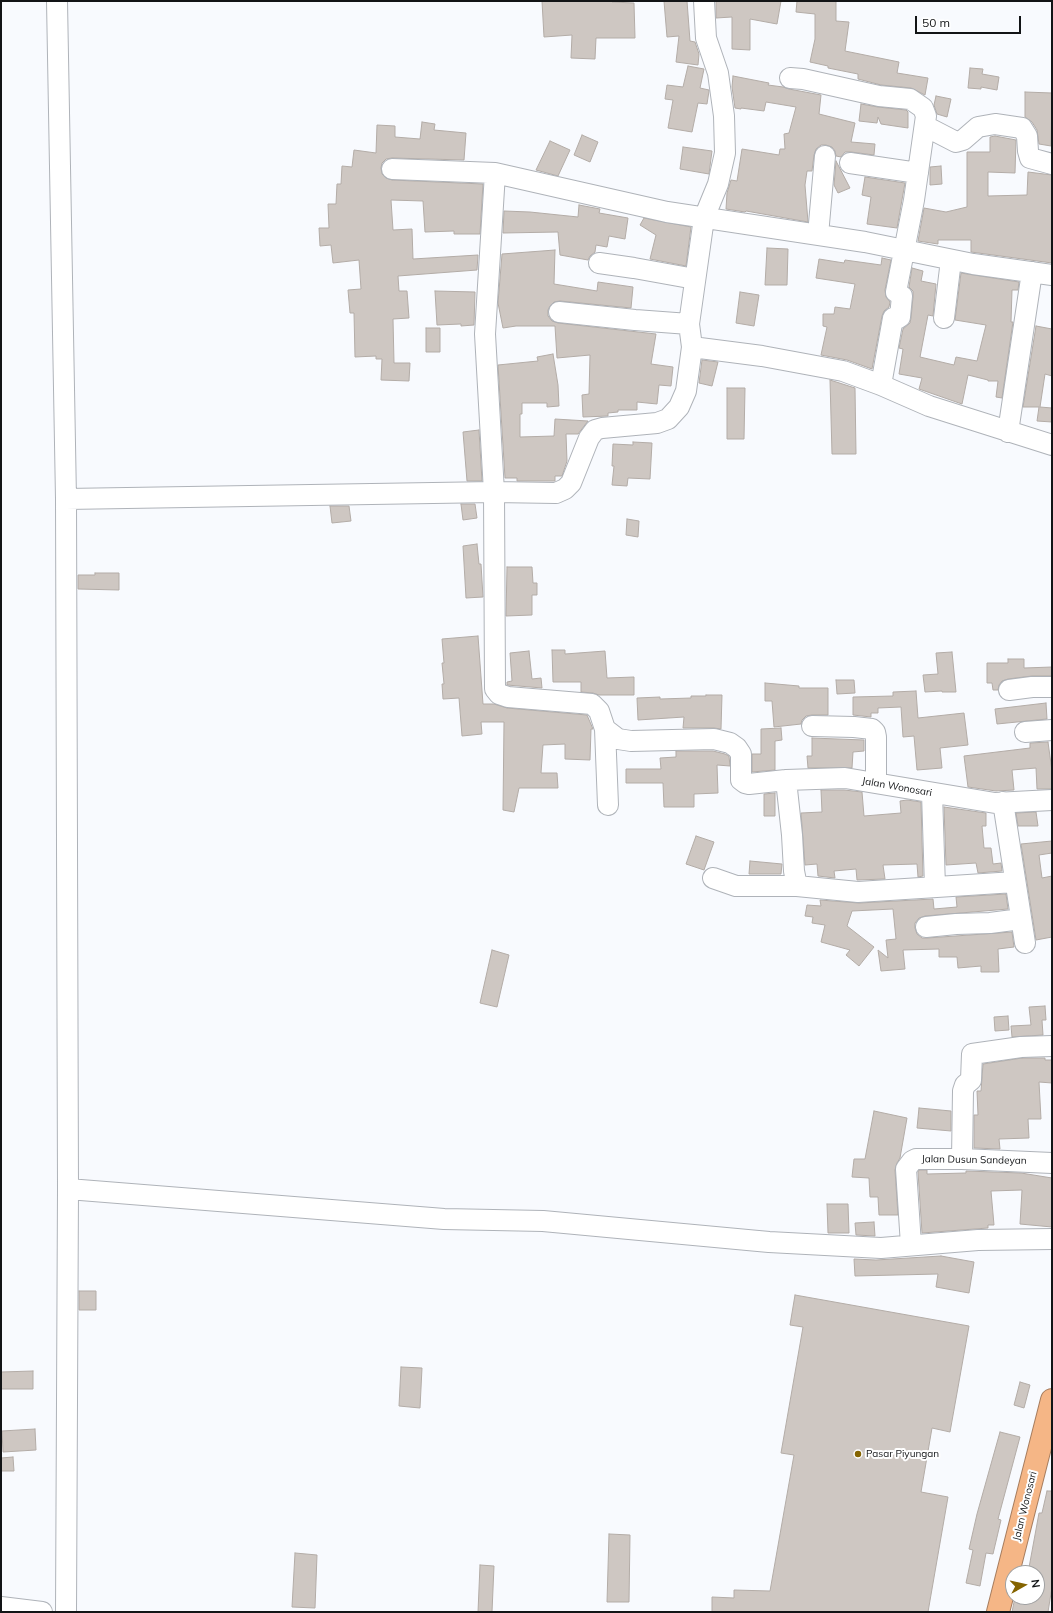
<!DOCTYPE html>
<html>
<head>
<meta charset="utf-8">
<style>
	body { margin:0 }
	#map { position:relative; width:1053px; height:1613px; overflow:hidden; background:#f8fafe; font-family:Mulish,sans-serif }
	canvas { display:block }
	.frame { position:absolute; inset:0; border:2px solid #121416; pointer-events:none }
	.north { position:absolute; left:1005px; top:1565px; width:40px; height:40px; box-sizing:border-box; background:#fff; border:1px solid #a0a1a2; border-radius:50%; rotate:82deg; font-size:11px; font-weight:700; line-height:16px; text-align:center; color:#121416 }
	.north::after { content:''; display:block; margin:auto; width:14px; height:18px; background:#856400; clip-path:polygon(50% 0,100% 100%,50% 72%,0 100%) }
	.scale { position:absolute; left:915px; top:16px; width:106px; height:18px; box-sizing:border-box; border:2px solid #121416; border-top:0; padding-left:5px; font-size:12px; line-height:14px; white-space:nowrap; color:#121416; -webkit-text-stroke:3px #fff; paint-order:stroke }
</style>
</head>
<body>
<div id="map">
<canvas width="1053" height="1613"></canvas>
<div class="frame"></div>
<div class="north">N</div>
<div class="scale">50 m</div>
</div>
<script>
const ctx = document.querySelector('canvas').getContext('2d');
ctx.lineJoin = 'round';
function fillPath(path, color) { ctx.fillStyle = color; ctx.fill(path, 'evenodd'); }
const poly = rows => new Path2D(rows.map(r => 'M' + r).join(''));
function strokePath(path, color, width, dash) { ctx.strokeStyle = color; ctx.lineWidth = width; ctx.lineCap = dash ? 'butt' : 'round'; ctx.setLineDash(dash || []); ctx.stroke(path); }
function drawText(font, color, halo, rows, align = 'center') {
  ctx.font = font + ' Mulish,sans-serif'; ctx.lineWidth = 4; ctx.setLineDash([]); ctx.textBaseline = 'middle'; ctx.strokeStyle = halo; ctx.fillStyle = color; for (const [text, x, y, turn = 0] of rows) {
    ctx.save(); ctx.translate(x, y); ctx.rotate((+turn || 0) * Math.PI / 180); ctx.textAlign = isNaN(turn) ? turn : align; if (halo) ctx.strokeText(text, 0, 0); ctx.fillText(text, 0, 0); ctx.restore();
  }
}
const building = poly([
	[542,1,612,1,612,2,634,3,635,38,596,38,595,59,571,58,572,35,544,37,542,1],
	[664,1,687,1,690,41,695,42,699,54,698,65,676,62,679,36,667,37,664,1],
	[716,1,781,1,777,24,750,19,750,50,732,49,732,17,716,18,716,1],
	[797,1,836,1,836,21,849,22,845,51,899,62,897,73,928,78,925,95,911,88,881,85,858,79,858,74,828,68,828,66,810,62,815,39,815,14,796,12,797,1],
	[688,66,704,69,700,88,709,90,709,91,707,104,698,103,692,132,668,128,673,100,665,99,667,85,683,87,688,66],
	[970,68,983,69,982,74,999,77,997,90,981,87,981,89,968,88,970,68],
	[733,76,769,83,768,85,783,87,789,89,821,95,819,114,855,123,851,142,875,144,874,155,851,152,845,152,841,157,836,156,835,151,832,147,826,145,821,145,816,149,814,155,812,171,807,171,805,185,808,222,746,211,745,212,726,209,727,193,731,180,737,181,742,149,779,155,780,149,785,149,784,134,789,133,796,107,766,102,764,111,741,108,741,109,735,108,732,87,733,76],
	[1025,92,1052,93,1051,146,1039,144,1037,130,1032,122,1025,117,1025,92],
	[936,96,951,99,947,117,937,114,934,105,936,96],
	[861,104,878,107,906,110,908,112,908,128,881,124,878,117,877,123,859,121,861,104],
	[422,122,435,124,434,130,466,133,464,160,392,158,386,159,382,163,381,168,382,174,386,178,392,180,483,184,480,234,454,234,454,231,425,232,423,201,391,200,393,230,412,229,413,259,478,255,477,270,398,276,399,291,407,291,409,318,393,319,394,363,410,363,409,381,381,380,382,359,376,359,376,356,355,357,354,313,350,313,348,290,361,289,359,260,333,263,331,245,320,246,319,228,329,228,328,204,336,204,337,184,341,184,342,166,352,167,354,150,376,153,377,125,395,126,395,137,420,139,422,122],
	[582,135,598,142,590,162,574,155,582,135],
	[995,136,1016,140,1015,173,988,172,988,196,1027,195,1028,172,1052,175,1052,263,971,252,971,240,938,240,938,244,918,241,924,208,946,212,967,207,967,152,990,152,990,137,995,136],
	[550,141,570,150,558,176,536,170,550,141],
	[683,147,712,151,709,174,680,169,683,147],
	[836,161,850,188,838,193,834,185,836,161],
	[941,166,942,184,930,185,930,167,941,166],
	[865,177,905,183,897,228,867,224,871,197,862,195,865,177],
	[579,205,600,209,599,213,628,218,625,239,609,236,607,247,596,245,595,252,590,256,588,260,560,255,558,232,503,233,504,211,530,212,578,217,579,205],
	[644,218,691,227,686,266,650,259,656,235,640,225,644,218],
	[767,248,788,249,787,285,765,285,767,248],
	[555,250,554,284,597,291,598,282,633,287,631,308,560,301,554,302,550,306,548,310,548,316,552,321,558,323,656,334,651,364,673,367,671,386,659,385,657,404,637,402,637,410,618,410,618,412,608,413,608,416,583,417,582,395,589,394,590,355,557,358,555,326,516,326,503,328,498,303,502,254,555,250],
	[882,258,891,260,885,290,886,297,890,302,889,307,884,311,882,316,872,369,847,360,821,355,827,327,823,326,823,314,834,314,835,307,850,309,855,284,816,278,819,259,844,263,845,260,881,265,882,258],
	[912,268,923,271,921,281,936,284,933,316,928,315,920,357,954,365,956,357,977,361,986,325,955,320,961,273,1019,282,1018,290,1012,290,1011,322,1013,322,1002,398,996,397,998,381,988,381,988,380,968,375,962,404,919,389,922,378,899,374,903,349,899,348,903,329,910,323,911,318,913,297,913,291,909,287,912,268],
	[435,291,475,292,474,325,461,326,461,324,437,325,435,291],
	[740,292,759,295,754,326,736,323,740,292],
	[1036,326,1052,329,1052,376,1045,374,1040,407,1052,408,1052,422,1037,421,1039,407,1023,407,1036,326],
	[426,328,440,328,440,352,426,352,426,328],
	[553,354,558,385,559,406,547,407,547,403,522,403,522,414,520,414,520,437,554,436,555,419,588,421,578,434,566,434,567,461,562,476,555,476,555,481,517,481,517,478,505,478,498,365,538,361,537,357,553,354],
	[702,360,718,362,712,386,699,383,702,360],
	[830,380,855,388,856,454,832,454,830,380],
	[727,388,745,388,744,439,727,439,727,388],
	[479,430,482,481,467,481,463,432,479,430],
	[633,442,652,443,650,479,628,478,627,486,612,485,614,466,612,466,613,444,633,445,633,442],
	[461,504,475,504,477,518,463,520,461,504],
	[330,506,349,506,351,521,332,523,330,506],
	[627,519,639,521,638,537,626,535,627,519],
	[477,544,479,564,481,564,483,597,466,598,463,546,477,544],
	[507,567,532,567,533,583,537,583,537,595,532,595,532,615,506,616,507,567],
	[95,573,119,573,119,590,78,589,78,575,95,575,95,573],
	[478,636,483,704,494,704,507,708,587,715,593,729,591,729,590,760,565,759,565,744,543,745,541,773,557,773,558,788,519,788,514,812,503,810,504,722,481,722,482,734,462,736,459,698,443,699,442,684,444,684,442,663,444,663,442,639,478,636],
	[552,650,565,650,565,654,605,651,607,678,634,677,634,695,599,695,593,693,581,692,581,682,553,682,552,650],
	[529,651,532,679,541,678,542,688,507,685,507,682,512,681,510,653,529,651],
	[952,652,956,692,942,692,942,691,925,692,923,675,938,674,936,653,952,652],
	[1008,659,1024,659,1024,668,1052,667,1052,676,1032,676,1008,679,1002,681,999,685,998,690,993,690,992,683,987,683,987,663,1008,663,1008,659],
	[836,680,854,680,855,693,837,694,836,680],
	[765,683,799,686,799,688,828,688,828,715,812,715,806,716,802,720,801,724,774,727,772,701,765,701,765,683],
	[916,691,918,718,964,713,968,745,940,748,942,768,917,770,914,736,903,737,901,707,878,708,878,713,871,713,871,717,853,715,853,697,893,696,893,692,916,691],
	[706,695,722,695,721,729,714,728,683,728,684,717,638,720,637,698,660,697,660,699,691,698,691,696,706,696,706,695],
	[1046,703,1047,719,997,724,995,709,1046,703],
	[781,728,782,740,775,741,775,770,752,772,752,754,761,754,761,729,781,728],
	[812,738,864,740,864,751,853,752,852,768,808,768,807,756,812,756,812,738],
	[1048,742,1052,771,1052,789,1037,789,1036,768,1012,770,1014,790,996,791,968,787,964,756,1030,748,1030,743,1048,742],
	[676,751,713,751,725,754,729,756,730,766,717,765,718,793,694,794,694,807,664,807,663,783,626,783,626,769,661,769,660,758,676,757,676,751],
	[821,790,844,790,862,792,864,816,901,813,900,801,907,800,921,802,923,876,918,877,917,864,883,865,885,879,857,880,856,869,834,871,835,878,818,876,817,864,805,865,801,813,822,812,821,790],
	[775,793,775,816,764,816,764,794,775,793],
	[944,807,986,813,986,826,982,826,984,848,991,848,993,864,1001,863,1002,871,978,873,976,863,946,865,944,807],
	[1036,812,1038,826,1018,826,1016,813,1036,812],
	[696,836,714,842,704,870,686,864,696,836],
	[1052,841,1052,853,1039,855,1042,878,1052,876,1052,937,1036,940,1021,844,1052,841],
	[750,861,782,864,781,874,749,874,750,861],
	[1006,894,1008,909,925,916,919,918,915,923,915,928,917,934,922,938,927,938,1012,932,1014,947,998,949,999,972,981,972,981,966,958,968,957,957,939,957,939,949,903,950,905,969,881,971,878,950,888,958,886,940,896,939,893,909,852,911,847,926,874,947,859,966,846,955,850,950,821,942,825,925,812,923,813,917,805,916,807,905,821,906,820,900,859,903,933,899,934,909,957,907,956,897,1006,894],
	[492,950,509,955,497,1007,480,1003,492,950],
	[1045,1006,1046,1020,1042,1020,1043,1035,1012,1037,1011,1026,1031,1025,1029,1007,1045,1006],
	[1008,1016,1009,1030,995,1031,994,1017,1008,1016],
	[1022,1058,1045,1058,1045,1060,1052,1060,1052,1083,1039,1082,1041,1119,1028,1119,1029,1138,999,1139,1000,1149,974,1148,974,1115,978,1115,977,1091,981,1091,983,1064,1022,1058],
	[919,1108,951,1111,951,1131,917,1128,919,1108],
	[874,1111,907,1118,900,1158,897,1163,895,1170,898,1215,879,1215,878,1197,870,1197,869,1178,852,1177,854,1159,865,1159,874,1111],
	[919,1170,927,1170,927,1174,966,1173,966,1171,1021,1173,1052,1178,1052,1227,1020,1224,1022,1190,991,1191,994,1225,988,1225,988,1228,922,1233,918,1172,919,1170],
	[827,1204,848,1204,849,1233,828,1233,827,1204],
	[874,1222,875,1236,856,1235,855,1223,874,1222],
	[941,1256,974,1262,969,1293,936,1287,938,1274,855,1276,854,1259,876,1260,941,1256],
	[79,1291,96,1291,96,1310,79,1310,79,1291],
	[795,1295,969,1326,950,1432,932,1428,921,1492,948,1497,928,1612,712,1612,712,1597,734,1598,734,1590,770,1591,794,1455,781,1453,803,1327,790,1325,795,1295],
	[401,1367,422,1368,420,1408,399,1406,401,1367],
	[33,1371,33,1389,1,1389,1,1372,33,1371],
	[1020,1382,1030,1385,1024,1408,1014,1405,1020,1382],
	[35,1429,36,1450,3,1452,2,1431,35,1429],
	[1000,1432,1020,1437,998,1519,1001,1520,993,1554,986,1553,980,1586,966,1583,973,1550,969,1549,977,1514,1000,1432],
	[13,1457,14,1471,1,1471,1,1458,13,1457],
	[1047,1491,1052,1491,1052,1587,1048,1612,1012,1612,1015,1597,1037,1597,1037,1573,1028,1573,1039,1513,1042,1513,1047,1491],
	[609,1534,630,1535,629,1602,607,1602,609,1534],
	[295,1553,317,1555,315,1608,292,1607,295,1553],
	[480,1565,494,1566,492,1612,478,1612,480,1565]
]);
fillPath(building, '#cec7c2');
strokePath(building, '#b3aca7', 1);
const minor = poly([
	[57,1,66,499,68,1189,66,1612],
	[704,1,706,38,718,73,724,116,725,153,718,184,704,218,689,324,692,347,686,391,679,407,668,419,657,423,602,428,595,430,589,438,571,483,565,489,556,493,494,492,495,689,499,694,508,697,592,704,599,711,605,729,618,739,631,741,714,739,730,743,737,748,741,754,741,780,745,783,749,784,786,780,845,778,995,803,1052,800],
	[790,78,803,79,879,96,910,99,923,108,926,116,914,200,896,292,902,296,900,317,897,319,893,318,881,385],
	[925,126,956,142,963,140,978,127,995,124,1022,128,1027,136,1028,151,1030,158,1052,164],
	[850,163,918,173],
	[392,169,495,173],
	[818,235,825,156],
	[599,263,634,268,695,279],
	[559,312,635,320,689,324],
	[944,318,951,260],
	[692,347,762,356,843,371,881,385,929,406,1052,445],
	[1008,432,1032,272],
	[66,499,494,492,485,334,495,173,667,212,865,242,973,264,1052,275],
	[1009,690,1032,687,1052,687],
	[812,726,854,727,872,729,875,732,876,737,876,783],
	[605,729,608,805],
	[1025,732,1052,730],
	[786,780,792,835,794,871,797,886,858,892,1015,882],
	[932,793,935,887],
	[1003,802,1025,943],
	[713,878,736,886,797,886],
	[926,927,956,924,990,923,1021,919],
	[962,1159,963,1091,965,1085,971,1080,972,1054,1021,1047,1052,1046],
	[68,1189,444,1219,543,1221,769,1242,881,1248,978,1240,1052,1239],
	[911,1245,906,1169,912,1161,916,1159,962,1159,1052,1163],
	[1,1607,42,1612]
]);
const highway = poly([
	[998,1612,1052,1400]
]);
strokePath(minor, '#afb3b9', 22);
strokePath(highway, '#a67d5f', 24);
strokePath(minor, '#fff', 20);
strokePath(highway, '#f5b686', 22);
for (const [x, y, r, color] of [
	[858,1454,4,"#856400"]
]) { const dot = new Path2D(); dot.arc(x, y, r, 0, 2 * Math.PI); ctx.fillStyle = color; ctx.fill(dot); strokePath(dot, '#fff', 1.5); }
drawText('10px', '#121416', '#fff', [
	["Jalan Wonosari",897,787,10],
	["Jalan Dusun Sandeyan",974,1160,1],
	["Jalan Wonosari",1025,1506,-76]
]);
drawText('10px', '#121416', '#fff', [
	["Pasar Piyungan",866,1454]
], 'left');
</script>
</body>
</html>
